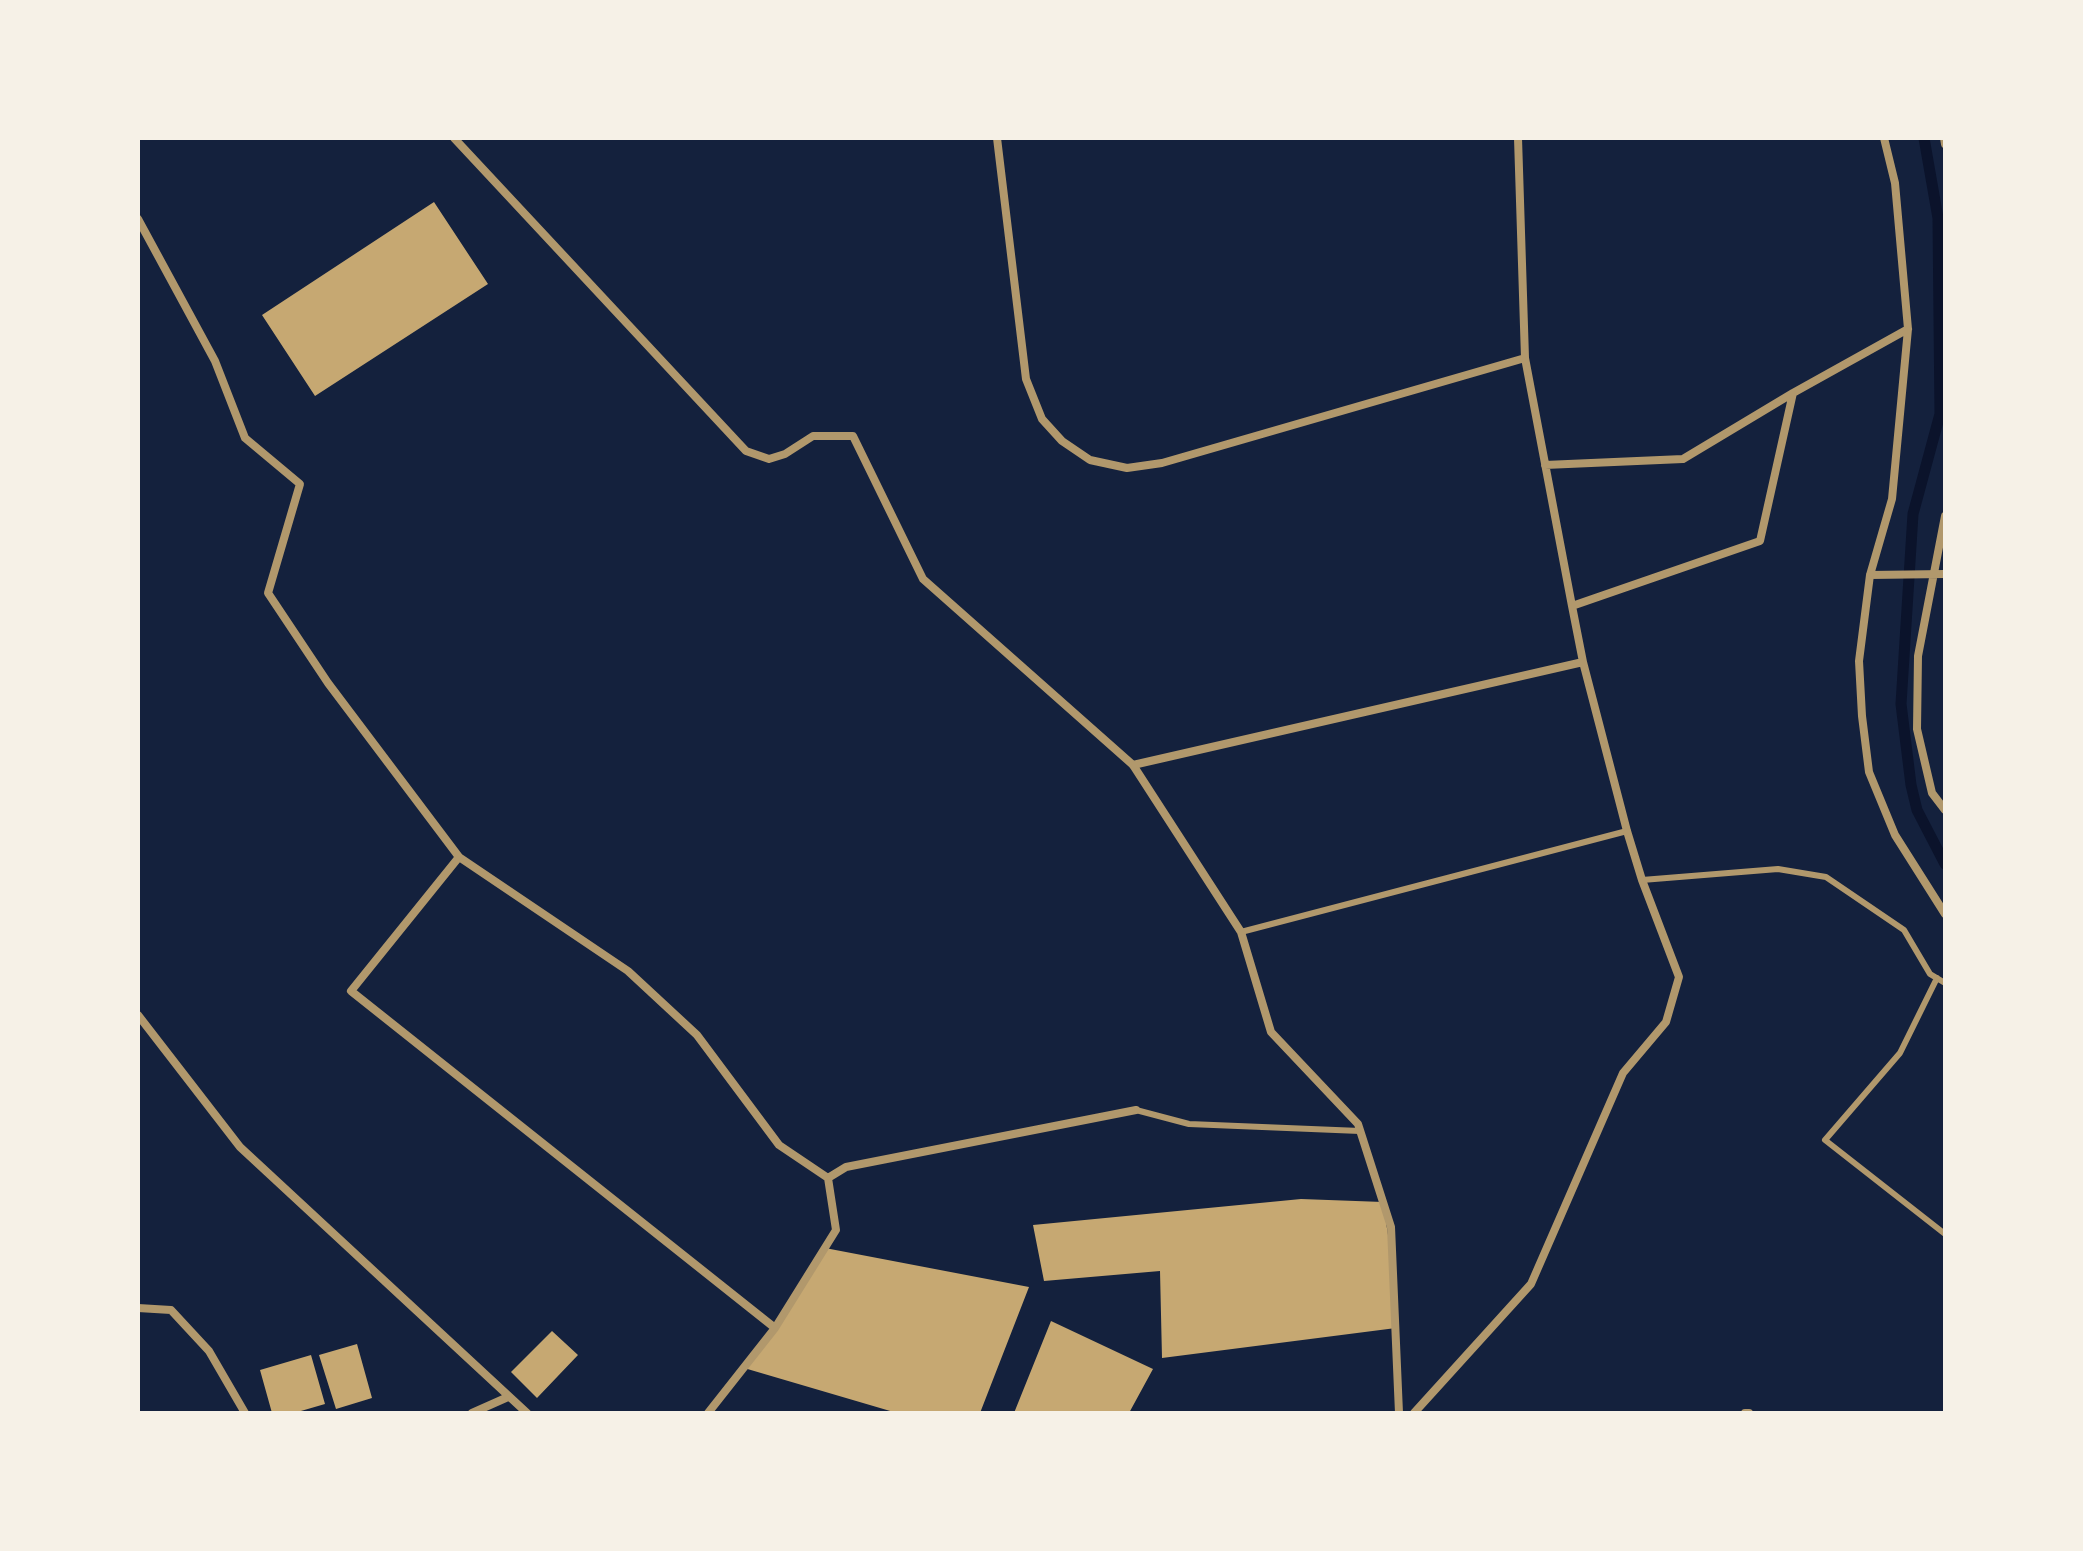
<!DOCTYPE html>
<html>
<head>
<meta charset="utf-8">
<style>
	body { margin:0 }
	#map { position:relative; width:2083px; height:1551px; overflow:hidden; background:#14213d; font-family:Helvetica,sans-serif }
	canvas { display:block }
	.frame { position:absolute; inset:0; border:140px solid #f6f1e7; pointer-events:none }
</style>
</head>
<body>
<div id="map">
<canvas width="2083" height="1551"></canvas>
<div class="frame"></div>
</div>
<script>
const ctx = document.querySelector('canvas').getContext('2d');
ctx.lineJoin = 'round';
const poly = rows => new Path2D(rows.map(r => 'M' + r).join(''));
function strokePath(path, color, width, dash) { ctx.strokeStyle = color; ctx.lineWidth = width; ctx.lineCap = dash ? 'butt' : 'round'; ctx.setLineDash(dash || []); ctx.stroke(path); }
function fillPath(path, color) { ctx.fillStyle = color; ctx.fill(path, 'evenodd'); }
strokePath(poly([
	[1924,138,1938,218,1940,414,1913,514,1901,704,1911,785,1917,810,1945,864]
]), '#0b132b', 11);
fillPath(poly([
	[434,202,488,284,315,396,262,315],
	[1301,1199,1383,1202,1393,1268,1396,1328,1162,1358,1160,1271,1044,1281,1033,1225],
	[825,1248,1029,1287,980,1413,897,1413,744,1368],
	[1051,1321,1153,1369,1129,1413,1014,1413],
	[552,1331,578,1355,537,1398,511,1372],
	[357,1344,372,1398,336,1409,319,1355],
	[311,1355,325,1404,294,1413,272,1413,260,1370]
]), '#c6a872');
strokePath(poly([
	[1642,880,1778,869,1826,877,1904,930,1930,974,1945,983],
	[1241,932,1627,831],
	[1937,978,1900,1053,1825,1140,1945,1234],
	[1136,1110,1189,1124,1360,1131]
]), '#b1986c', 6);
strokePath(poly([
	[454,138,746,451,769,459,785,454,813,436,853,436,923,579,1133,765,1241,932,1271,1032,1358,1124,1391,1227,1399,1413],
	[997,138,1026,379,1042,419,1062,441,1090,460,1127,468,1162,463,1525,358],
	[1884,138,1895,183,1908,329,1892,499,1870,575,1859,661,1862,716,1869,772,1895,835,1945,914],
	[1944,138,1945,144],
	[138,219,215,361,245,438,300,484,268,593,328,683,459,857,628,971,697,1035,779,1145,828,1178,836,1230,775,1328,708,1413],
	[1545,465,1683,459,1793,393],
	[1945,516,1918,656,1917,729,1932,793,1945,810],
	[1870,575,1945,574],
	[1572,606,1760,541,1793,393,1908,329],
	[1133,765,1583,662],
	[459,857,351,991,775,1328],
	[138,1015,240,1147,527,1413],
	[828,1178,846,1167,1136,1110],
	[138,1308,171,1310,209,1351,245,1413],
	[472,1413,508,1397],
	[1414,1413,1531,1284,1623,1073,1666,1022,1679,977,1642,880,1627,831,1583,662,1572,606,1525,358,1518,138],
	[1745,1413,1749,1413]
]), '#b1986c', 8);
</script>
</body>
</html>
